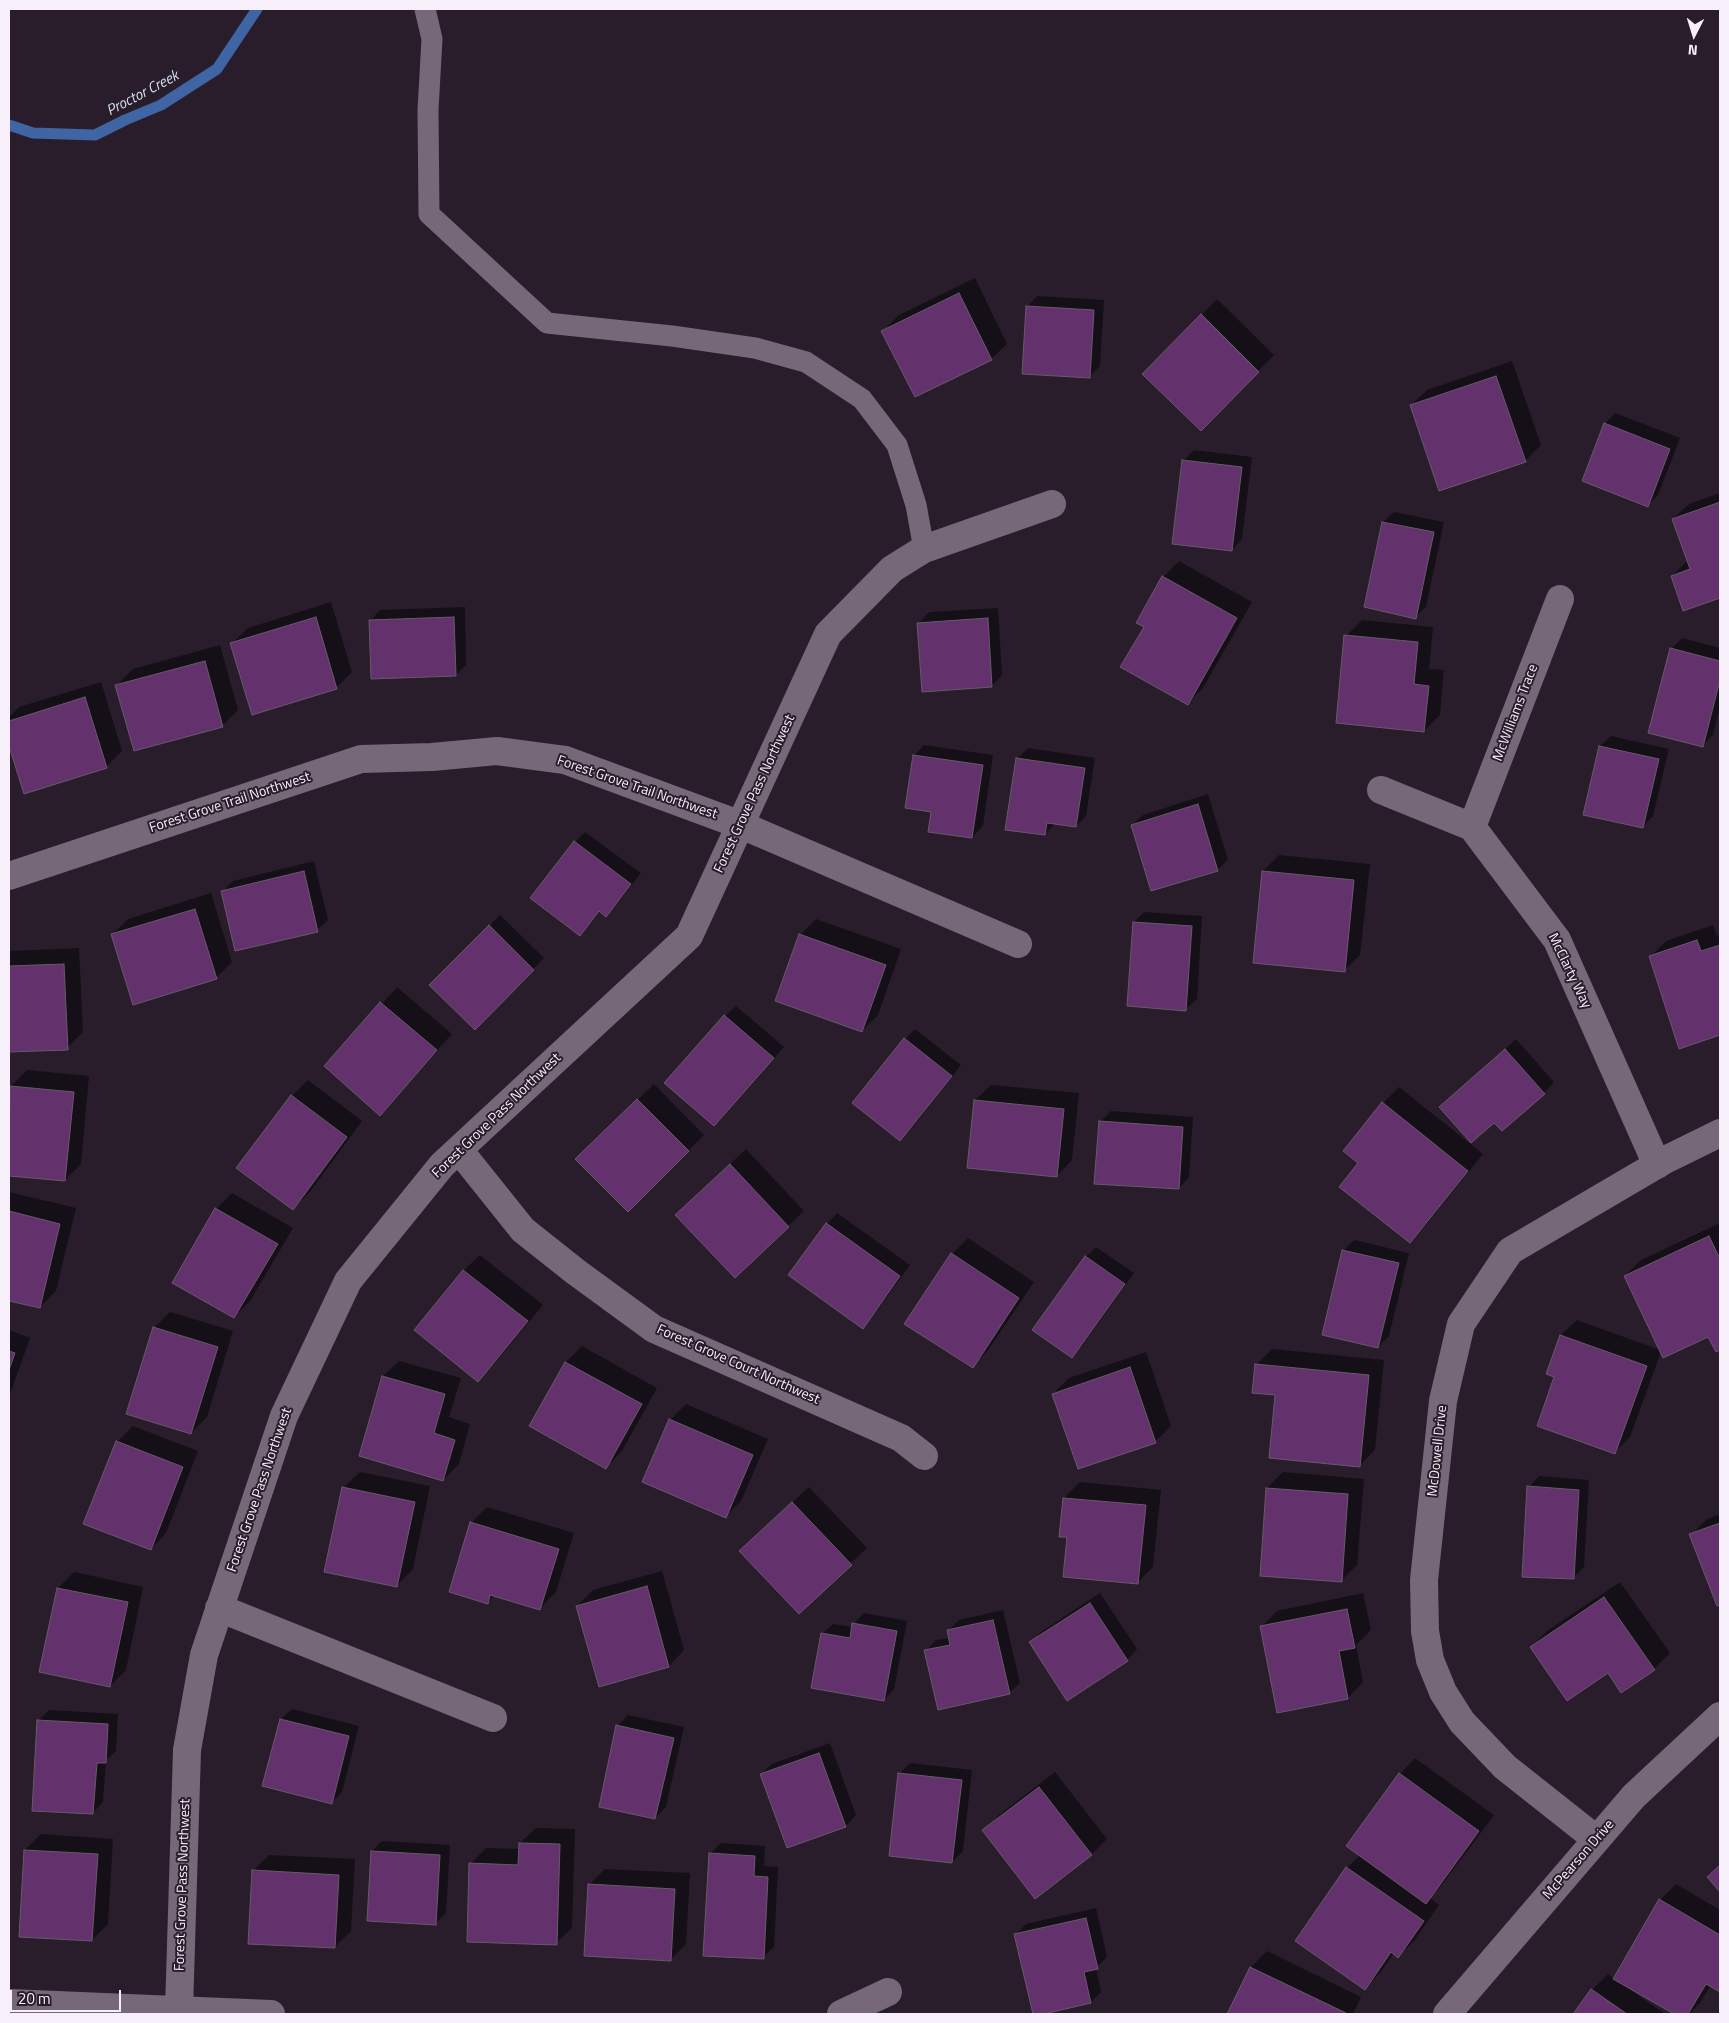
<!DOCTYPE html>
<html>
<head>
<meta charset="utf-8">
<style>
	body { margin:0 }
	#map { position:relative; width:1729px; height:2023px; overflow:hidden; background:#291d2b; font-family:"Titillium Web",sans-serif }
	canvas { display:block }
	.frame { position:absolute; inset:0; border:10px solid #f7eff9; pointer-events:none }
	.north { position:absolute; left:1669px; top:10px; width:50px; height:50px; -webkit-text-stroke:4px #291d2b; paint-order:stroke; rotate:185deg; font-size:14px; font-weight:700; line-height:20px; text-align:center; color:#f7eff9 }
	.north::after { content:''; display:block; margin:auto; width:18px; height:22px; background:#f7eff9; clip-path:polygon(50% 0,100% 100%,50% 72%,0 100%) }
	.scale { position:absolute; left:10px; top:1990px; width:111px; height:22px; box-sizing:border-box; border:2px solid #f7eff9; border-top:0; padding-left:6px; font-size:15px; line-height:18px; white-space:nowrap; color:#f7eff9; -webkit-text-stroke:4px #291d2b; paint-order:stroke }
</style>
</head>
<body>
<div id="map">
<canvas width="1729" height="2023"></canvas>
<div class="frame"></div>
<div class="north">N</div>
<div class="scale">20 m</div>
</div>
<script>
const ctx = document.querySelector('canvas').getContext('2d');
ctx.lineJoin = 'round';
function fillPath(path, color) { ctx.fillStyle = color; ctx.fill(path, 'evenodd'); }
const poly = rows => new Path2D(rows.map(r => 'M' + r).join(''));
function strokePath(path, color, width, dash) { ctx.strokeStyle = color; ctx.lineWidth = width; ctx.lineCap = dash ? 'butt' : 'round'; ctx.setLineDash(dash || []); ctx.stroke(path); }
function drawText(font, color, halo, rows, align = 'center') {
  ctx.font = font + ' "Titillium Web",sans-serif'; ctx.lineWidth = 4; ctx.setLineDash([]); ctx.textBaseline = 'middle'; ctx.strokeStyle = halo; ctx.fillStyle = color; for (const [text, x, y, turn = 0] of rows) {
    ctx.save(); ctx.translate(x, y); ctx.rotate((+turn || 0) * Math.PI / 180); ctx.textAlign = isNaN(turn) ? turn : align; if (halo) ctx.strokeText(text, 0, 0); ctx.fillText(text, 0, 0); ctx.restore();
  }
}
fillPath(poly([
	[975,278,1007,344,991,359,883,331,899,315],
	[1037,296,1104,300,1100,366,1090,376,1027,307],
	[1217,299,1274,355,1201,429,1144,374],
	[1512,361,1541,445,1525,461,1411,405,1427,390],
	[1615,413,1680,438,1658,495,1648,505,1605,424],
	[1194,450,1252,457,1242,539,1232,550,1184,460],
	[1720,493,1720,596,1684,609,1672,576,1688,560,1673,519,1689,504],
	[1394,512,1444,522,1426,607,1415,617,1365,606,1383,522],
	[1179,561,1252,602,1203,688,1187,704,1145,626,1163,577],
	[331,602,352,672,336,688,232,643,248,628],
	[465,607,466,665,456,675,370,621,380,610],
	[998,608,1002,675,992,686,919,623,929,612],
	[1362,620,1433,627,1429,669,1444,670,1440,715,1424,731,1346,636],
	[1682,638,1720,648,1720,707,1713,735,1702,746,1672,648],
	[220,645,238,710,222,726,117,685,133,669],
	[101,682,122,751,106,767,25,792,9,742,9,717,19,707],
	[1611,736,1669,749,1653,816,1642,827,1585,814,1600,746],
	[924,745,993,755,983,826,972,837,932,810,914,756],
	[1028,748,1095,758,1086,816,1076,826,1056,823,1045,834,1017,759],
	[1208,794,1228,860,1217,870,1132,825,1143,815],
	[585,832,641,873,616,905,606,915,600,911,580,934,575,842],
	[1279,855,1370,864,1360,955,1344,971,1263,871],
	[314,861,328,920,317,930,222,892,233,881],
	[211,893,232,962,216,978,112,935,128,919],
	[1144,912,1202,916,1197,999,1186,1009,1134,922],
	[500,915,544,958,475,1029,431,985],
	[816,919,901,949,878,1015,862,1031,777,1000,801,934],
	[1713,925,1717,936,1720,935,1720,1034,1680,1047,1650,957,1666,941],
	[79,948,83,1032,67,1048,9,1051,9,951],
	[397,987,452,1034,380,1114,326,1066],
	[736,1006,784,1047,714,1125,725,1016],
	[915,1029,961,1065,911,1129,900,1139,905,1039],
	[1516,1039,1554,1082,1544,1093,1494,1121,1451,1097],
	[27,1070,89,1076,81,1164,65,1180,9,1175,9,1106,11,1086],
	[308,1080,362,1121,309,1193,293,1209,238,1168,292,1096],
	[654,1084,704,1135,628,1210,577,1159],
	[991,1085,1079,1093,1072,1160,1057,1176,975,1100],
	[1399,1087,1483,1154,1425,1226,1410,1242,1359,1163,1383,1103],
	[1111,1111,1193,1117,1189,1177,1179,1188,1100,1122],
	[746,1149,804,1211,788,1226,693,1199],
	[9,1192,76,1208,56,1291,40,1307,9,1299],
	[232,1193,293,1228,250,1301,234,1317,173,1282,216,1209],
	[837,1213,910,1265,873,1316,863,1327,827,1224],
	[1720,1223,1720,1349,1716,1350,1709,1336,1661,1352,1630,1437,1614,1453,1556,1377,1547,1373,1561,1335,1577,1320,1660,1350,1625,1276,1641,1260],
	[968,1238,1034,1282,988,1350,973,1366,952,1254],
	[1354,1240,1409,1253,1389,1336,1378,1347,1344,1250],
	[1096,1247,1134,1273,1082,1346,1072,1356,1086,1257],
	[480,1255,543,1305,494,1364,478,1380,415,1330,464,1270],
	[170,1312,233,1331,207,1417,191,1433,127,1413,155,1327],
	[9,1330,30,1338,9,1397],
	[582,1346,657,1388,622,1451,606,1467,531,1426,566,1362],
	[1272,1349,1384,1360,1375,1450,1359,1466,1277,1394,1256,1365],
	[1146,1352,1171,1426,1155,1442,1053,1394,1069,1378],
	[399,1361,461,1378,449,1417,470,1424,459,1464,443,1480,383,1376],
	[686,1404,768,1439,741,1501,726,1516,670,1420],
	[133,1426,198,1451,166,1533,151,1549,117,1442],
	[360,1472,430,1486,413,1569,397,1585,344,1487],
	[1283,1472,1364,1479,1357,1565,1341,1581,1267,1488],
	[1539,1476,1589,1480,1584,1567,1573,1578,1529,1487],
	[1080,1482,1161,1490,1153,1567,1137,1583,1068,1536,1064,1498],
	[809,1487,867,1548,799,1612,757,1535],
	[487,1507,574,1533,556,1592,540,1608,495,1595,487,1603,471,1523],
	[1720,1514,1720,1604,1717,1605,1691,1535,1707,1519],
	[662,1571,684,1650,669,1666,577,1606,593,1590],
	[74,1572,143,1587,126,1670,110,1686,40,1671,58,1588],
	[1620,1582,1670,1653,1654,1669,1608,1671,1531,1647,1547,1631],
	[1100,1593,1137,1649,1127,1660,1030,1643,1041,1632],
	[1363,1593,1371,1630,1356,1645,1363,1682,1348,1698,1261,1627,1277,1611],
	[1003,1610,1020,1683,1009,1693,926,1651,936,1640,950,1638,948,1631,959,1620],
	[864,1613,907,1621,894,1689,884,1700,822,1634,833,1624,853,1627,854,1624],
	[292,1709,359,1726,342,1792,332,1802,264,1785,281,1719],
	[49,1710,118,1714,116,1751,106,1760,103,1802,93,1813,38,1721],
	[628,1715,684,1727,666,1807,655,1818,600,1806,618,1725],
	[830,1743,856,1815,846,1826,788,1846,761,1774,772,1764],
	[1415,1758,1494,1815,1441,1886,1430,1898,1439,1905,1414,1941,1398,1956,1394,1953,1381,1972,1365,1988,1347,1868,1360,1855,1400,1774],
	[910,1763,972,1770,963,1851,952,1862,900,1773],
	[1055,1772,1107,1839,1091,1855,984,1831,999,1815],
	[536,1828,575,1829,572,1928,556,1943,470,1864,486,1848,520,1849,520,1843],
	[41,1834,113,1839,108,1924,92,1940,20,1935,25,1850],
	[382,1841,450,1845,446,1913,435,1924,372,1851],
	[721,1843,765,1846,764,1866,778,1867,774,1947,763,1957,710,1854],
	[269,1855,355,1859,351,1931,335,1947,253,1871],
	[605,1869,690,1873,686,1944,670,1960,589,1885],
	[1676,1884,1720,1910,1720,1991,1711,1985,1700,2003,1689,2014,1676,2014,1629,1986,1628,1988,1665,2014,1575,2014,1592,1990,1608,1974,1615,1979,1660,1900],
	[1096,1908,1107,1957,1096,1968,1101,1992,1091,2002,1034,2014,1015,1935,1026,1924],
	[1267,1951,1361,1997,1353,2014,1229,2014,1251,1967]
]), '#0007');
strokePath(poly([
	[9,125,33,133,95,135,125,120,161,105,217,69,257,9]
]), '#3f65a4', 11);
const building = poly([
	[959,293,992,360,915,397,881,331,959,293],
	[1026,306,1094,310,1090,378,1022,374,1026,306],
	[1201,314,1259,372,1201,431,1142,374,1201,314],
	[1496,376,1526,462,1439,491,1410,405,1496,376],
	[1604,423,1670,449,1648,507,1582,481,1604,423],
	[1182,460,1242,467,1232,551,1172,544,1182,460],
	[1720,502,1720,598,1683,611,1671,576,1690,569,1672,519,1720,502],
	[1382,522,1434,532,1416,619,1364,607,1382,522],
	[1162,576,1237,618,1188,705,1120,667,1144,627,1136,623,1162,576],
	[316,617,337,689,252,715,230,643,316,617],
	[454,617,456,676,371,679,369,620,454,617],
	[988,618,992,687,922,692,917,623,988,618],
	[1344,635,1418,642,1414,684,1429,686,1424,732,1336,723,1344,635],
	[1670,648,1720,661,1720,680,1703,747,1648,733,1670,648],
	[205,661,223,727,134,751,115,685,205,661],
	[85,697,107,768,24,794,9,746,9,721,85,697],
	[1599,746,1659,759,1643,828,1583,815,1599,746],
	[913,755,983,765,972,838,928,832,931,812,905,808,913,755],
	[1016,758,1085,768,1076,827,1047,823,1045,835,1005,830,1016,758],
	[1198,804,1218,871,1151,891,1131,825,1198,804],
	[574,841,631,884,606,917,599,911,580,936,530,898,574,841],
	[304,871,318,932,235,951,221,891,304,871],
	[1262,871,1354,880,1345,972,1253,963,1262,871],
	[195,909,217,979,133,1005,111,934,195,909],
	[1133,922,1192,926,1186,1011,1127,1006,1133,922],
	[489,925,534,970,475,1030,429,985,489,925],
	[799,934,886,965,862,1032,775,1001,799,934],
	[1697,940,1701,951,1720,945,1720,1035,1679,1049,1649,956,1697,940],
	[64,964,68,1050,9,1052,9,966,64,964],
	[380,1002,437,1050,380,1116,324,1066,380,1002],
	[724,1015,774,1058,714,1126,664,1083,724,1015],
	[904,1038,952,1076,900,1141,852,1103,904,1038],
	[1505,1049,1545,1094,1502,1131,1494,1123,1471,1143,1439,1107,1505,1049],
	[10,1086,74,1092,65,1181,9,1176,10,1086],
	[291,1095,347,1137,293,1210,236,1168,291,1095],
	[637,1099,689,1151,628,1212,575,1159,637,1099],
	[974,1100,1064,1109,1057,1177,967,1168,974,1100],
	[1382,1102,1468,1171,1410,1243,1339,1187,1358,1163,1343,1151,1382,1102],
	[1099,1121,1183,1127,1179,1189,1094,1184,1099,1121],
	[730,1164,789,1227,735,1278,675,1215,730,1164],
	[215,1208,278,1244,234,1318,172,1283,215,1208],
	[9,1211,60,1224,40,1308,9,1301,9,1211],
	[826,1223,900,1276,863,1329,788,1275,826,1223],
	[1709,1236,1720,1259,1720,1350,1716,1352,1708,1337,1663,1358,1624,1276,1709,1236],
	[1342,1250,1399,1263,1378,1348,1322,1335,1342,1250],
	[951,1253,1019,1298,973,1368,904,1324,951,1253],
	[1085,1256,1125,1284,1072,1358,1032,1330,1085,1256],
	[463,1270,528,1321,478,1382,414,1330,463,1270],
	[153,1327,218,1347,191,1434,126,1414,153,1327],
	[1560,1335,1647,1366,1615,1454,1537,1426,1554,1377,1546,1374,1560,1335],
	[9,1351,15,1353,9,1370,9,1351],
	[565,1362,642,1404,606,1469,529,1426,565,1362],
	[1255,1364,1369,1375,1360,1467,1269,1458,1275,1395,1252,1393,1255,1364],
	[1130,1367,1156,1443,1078,1469,1052,1394,1130,1367],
	[382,1376,445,1394,434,1433,455,1440,443,1481,359,1456,382,1376],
	[669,1419,753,1455,726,1518,642,1482,669,1419],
	[116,1441,183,1467,151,1550,83,1524,116,1441],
	[1527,1486,1579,1490,1574,1579,1522,1577,1527,1486],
	[342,1487,415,1502,397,1587,324,1572,342,1487],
	[1266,1488,1348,1494,1342,1582,1260,1576,1266,1488],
	[1063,1498,1146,1505,1138,1584,1063,1577,1067,1537,1059,1537,1063,1498],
	[792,1502,852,1565,799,1614,739,1551,792,1502],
	[470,1522,559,1549,540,1610,490,1595,488,1604,449,1592,470,1522],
	[1720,1523,1720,1605,1717,1606,1689,1534,1720,1523],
	[647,1586,669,1667,599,1687,576,1606,647,1586],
	[57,1588,128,1602,110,1687,39,1672,57,1588],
	[1604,1597,1655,1670,1621,1693,1608,1673,1567,1701,1530,1647,1604,1597],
	[1090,1603,1128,1661,1067,1701,1029,1642,1090,1603],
	[1347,1609,1355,1648,1339,1651,1348,1699,1277,1713,1260,1626,1347,1609],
	[993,1620,1010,1694,938,1710,924,1650,950,1645,947,1630,993,1620],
	[852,1623,897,1631,884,1701,811,1688,821,1633,850,1638,852,1623],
	[280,1719,349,1736,332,1804,262,1786,280,1719],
	[37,1720,108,1724,106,1763,97,1763,93,1814,32,1811,37,1720],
	[616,1725,674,1738,655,1819,599,1807,616,1725],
	[819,1753,846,1827,787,1848,760,1774,819,1753],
	[898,1773,962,1780,952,1863,889,1856,898,1773],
	[1399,1773,1479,1831,1426,1904,1346,1846,1399,1773],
	[1039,1787,1092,1855,1035,1899,982,1830,1039,1787],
	[519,1843,560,1844,557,1945,467,1942,469,1863,518,1865,519,1843],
	[24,1850,98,1854,92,1941,19,1937,24,1850],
	[371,1851,440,1855,436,1925,367,1921,371,1851],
	[709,1853,755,1856,754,1876,768,1877,764,1959,703,1956,709,1853],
	[1720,1865,1720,1892,1707,1877,1720,1865],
	[1346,1867,1424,1921,1398,1958,1391,1952,1365,1990,1295,1941,1346,1867],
	[252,1870,339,1875,335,1948,248,1944,252,1870],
	[588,1884,675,1889,671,1961,584,1956,588,1884],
	[1659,1899,1720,1935,1720,1992,1706,1984,1688,2014,1674,2014,1613,1979,1659,1899],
	[1086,1918,1098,1969,1084,1972,1091,2003,1044,2014,1033,2014,1014,1934,1086,1918],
	[1250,1967,1346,2013,1346,2014,1227,2014,1250,1967],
	[1591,1989,1627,2014,1573,2014,1591,1989]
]);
fillPath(building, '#63326d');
strokePath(building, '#675a6a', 1);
strokePath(poly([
	[425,9,432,39,428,110,429,214,547,323,672,336,755,348,806,362,862,399,897,445,916,505,924,549]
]), '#766879', 21);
strokePath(poly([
	[1381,790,1472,827,1557,940,1657,1165],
	[1472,827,1560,599],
	[9,876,361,759,432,757,497,751,565,760,741,825,1018,944],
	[459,1150,523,1230,576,1272,654,1329,901,1438,924,1456],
	[219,1608,493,1718],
	[1596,1839,1505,1767,1462,1722,1443,1692,1430,1660,1425,1631,1424,1580,1443,1401,1461,1324,1510,1251,1665,1160,1720,1133],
	[9,2003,271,2014],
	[179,2010,187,1750,204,1655,284,1416,348,1281,442,1165,689,936,828,634,892,569,924,549,1052,504],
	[841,2014,888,1992],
	[1447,2014,1634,1796,1720,1716]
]), '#766879', 28);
drawText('14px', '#f7eff9', '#291d2b', [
	["McWilliams Trace",1516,713,-69],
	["Forest Grove Trail Northwest",637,788,19],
	["Forest Grove Pass Northwest",755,794,-65],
	["Forest Grove Trail Northwest",230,803,-18],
	["McClarty Way",1569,971,64],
	["Forest Grove Pass Northwest",497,1116,-44],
	["Forest Grove Court Northwest",738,1365,24],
	["McDowell Drive",1438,1451,-84],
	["Forest Grove Pass Northwest",260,1490,-71],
	["McPearson Drive",1579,1860,-49],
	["Forest Grove Pass Northwest",183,1885,-88]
]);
drawText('italic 15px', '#d4dff2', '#291d2b', [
	["Proctor Creek",143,94,-28]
]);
</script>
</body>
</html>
